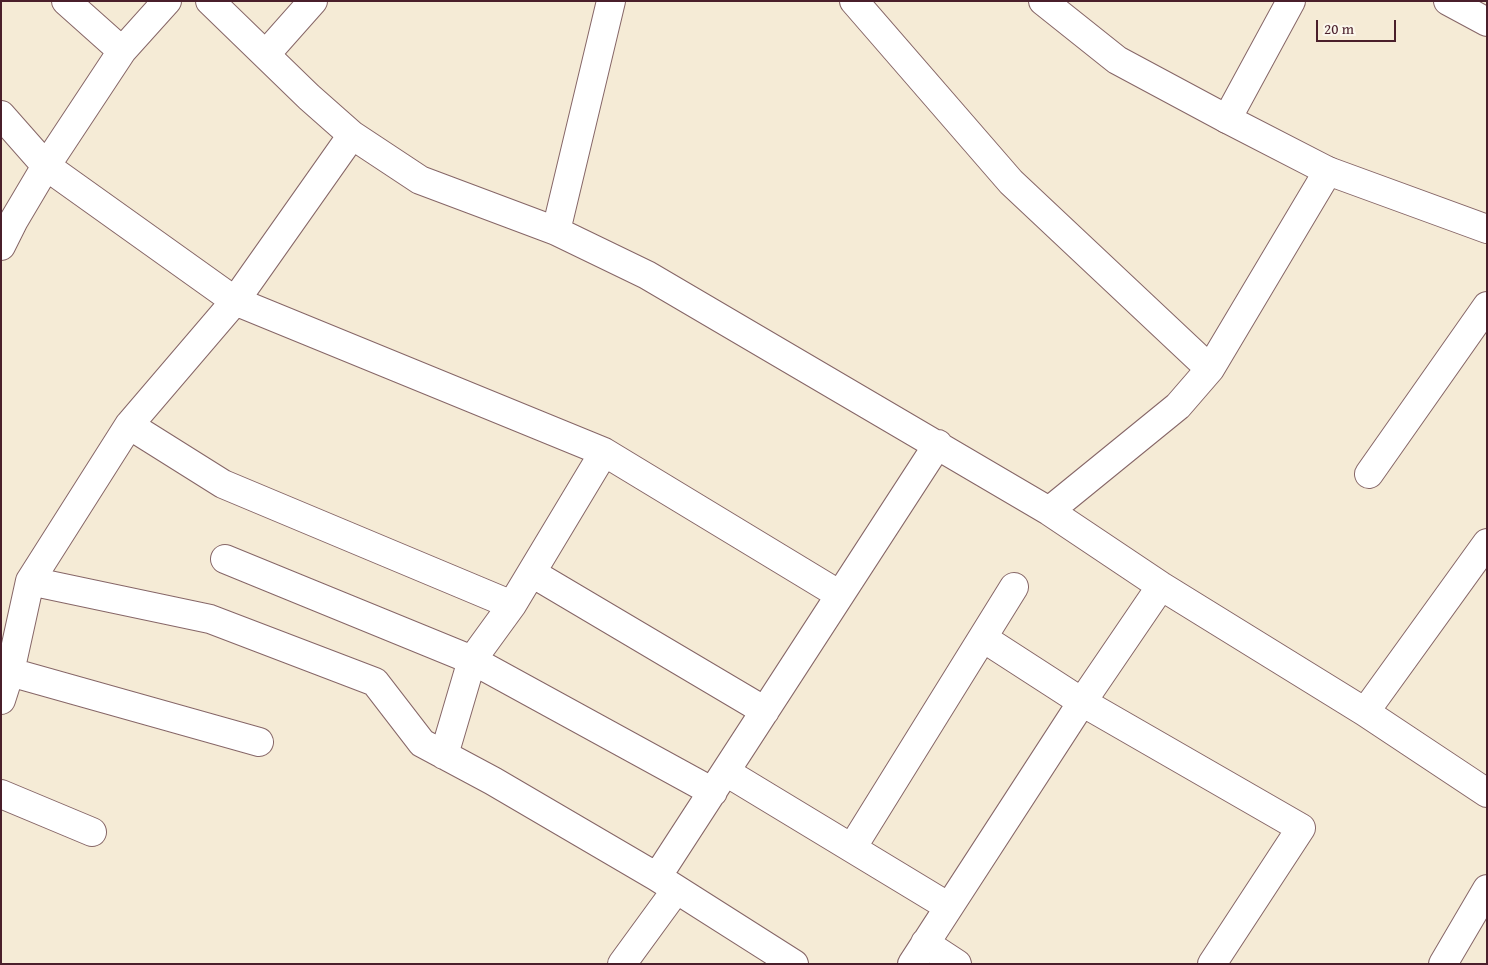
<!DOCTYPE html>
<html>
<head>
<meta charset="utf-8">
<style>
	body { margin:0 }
	#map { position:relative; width:1488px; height:965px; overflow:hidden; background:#f5ebd6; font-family:"Gentium Book Plus",serif }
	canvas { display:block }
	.frame { position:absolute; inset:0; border:2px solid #4a1f2b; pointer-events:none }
	.scale { position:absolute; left:1316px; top:20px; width:80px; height:22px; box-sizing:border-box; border:2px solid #4a1f2b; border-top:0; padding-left:6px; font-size:15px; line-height:18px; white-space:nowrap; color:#4a1f2b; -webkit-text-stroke:4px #fbf7ec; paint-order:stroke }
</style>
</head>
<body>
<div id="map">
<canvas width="1488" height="965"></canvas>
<div class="frame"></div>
<div class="scale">20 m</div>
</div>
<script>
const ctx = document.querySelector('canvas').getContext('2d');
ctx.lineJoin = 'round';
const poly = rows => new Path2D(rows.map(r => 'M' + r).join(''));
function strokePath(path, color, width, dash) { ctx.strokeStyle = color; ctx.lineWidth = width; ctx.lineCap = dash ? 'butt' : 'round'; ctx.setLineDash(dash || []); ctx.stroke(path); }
const street = poly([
	[66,1,122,51],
	[210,1,309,97,352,135,420,180,556,231,647,275,1049,511,1161,586,1365,712,1487,793],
	[854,1,1011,182,1210,369],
	[1448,1,1487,22],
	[266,54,313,1],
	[1,115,46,166,235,301,129,425,30,581,10,672,1,700],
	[1227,119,1291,1],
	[352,135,235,301,604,452,840,595],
	[556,231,611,1],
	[1,246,14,220,46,166,122,51,167,1],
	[129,425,223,484,512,605],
	[1369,474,1487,306],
	[1049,511,1178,406,1210,369,1328,171],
	[225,559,472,660,713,792],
	[532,573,765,711],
	[30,581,210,619,375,682,422,743,493,781,657,877,794,964],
	[983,638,1082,702,1301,828,1212,964],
	[10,672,259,742],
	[1365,712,1487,543],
	[444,755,472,660,512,605,604,452],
	[726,772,949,907],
	[1,794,92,832],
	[852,848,1014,587],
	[657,877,938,444],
	[925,943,957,964],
	[622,964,676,890],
	[912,964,1082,702,1161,586],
	[1443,964,1487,889]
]);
const secondary = poly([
	[1043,1,1117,60,1227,119,1328,171,1487,229]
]);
strokePath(street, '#866667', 30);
strokePath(secondary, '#866667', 30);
strokePath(street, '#fff', 28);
strokePath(secondary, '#fff', 28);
</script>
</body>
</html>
